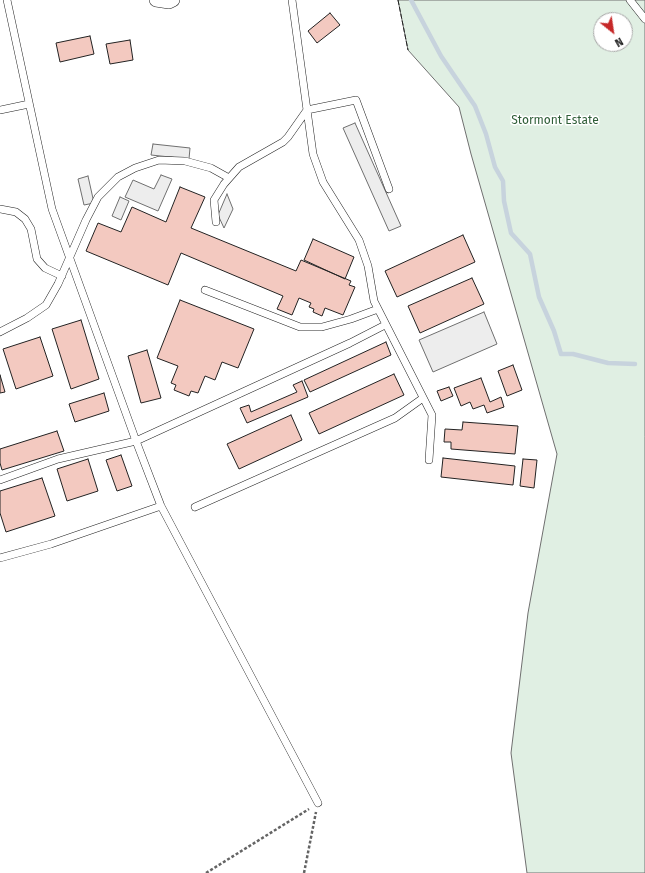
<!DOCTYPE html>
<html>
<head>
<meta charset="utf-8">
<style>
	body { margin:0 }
	#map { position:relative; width:645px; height:873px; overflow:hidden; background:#fff; font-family:"Fira Sans",sans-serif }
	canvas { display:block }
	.north { position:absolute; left:593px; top:12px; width:40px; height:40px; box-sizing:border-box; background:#fff; border:1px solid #a7a7a7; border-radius:50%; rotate:150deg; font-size:11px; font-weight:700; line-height:16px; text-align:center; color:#222 }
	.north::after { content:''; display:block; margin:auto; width:14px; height:18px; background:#c62828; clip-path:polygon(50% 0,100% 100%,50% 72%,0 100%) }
</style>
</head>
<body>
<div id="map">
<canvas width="645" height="873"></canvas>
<div class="north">N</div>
</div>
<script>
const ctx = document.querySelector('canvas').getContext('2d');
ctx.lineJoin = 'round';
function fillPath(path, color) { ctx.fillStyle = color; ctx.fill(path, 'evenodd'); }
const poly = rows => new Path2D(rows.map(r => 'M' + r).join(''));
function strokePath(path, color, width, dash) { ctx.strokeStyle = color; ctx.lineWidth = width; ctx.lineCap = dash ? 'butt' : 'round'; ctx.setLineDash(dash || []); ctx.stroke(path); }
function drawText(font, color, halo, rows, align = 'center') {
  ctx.font = font + ' "Fira Sans",sans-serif'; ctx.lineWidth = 3; ctx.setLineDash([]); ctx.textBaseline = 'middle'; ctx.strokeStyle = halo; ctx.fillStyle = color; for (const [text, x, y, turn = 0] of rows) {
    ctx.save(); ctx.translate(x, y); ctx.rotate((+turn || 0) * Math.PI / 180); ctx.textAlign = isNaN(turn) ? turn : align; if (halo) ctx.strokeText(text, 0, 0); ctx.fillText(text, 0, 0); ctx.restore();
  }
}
const green = poly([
	[398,0,645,0,645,873,527,873,511,753,528,613,557,454,471,154,459,107,408,50,398,0],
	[601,20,625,20,625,44,601,44,601,20]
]);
fillPath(green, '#e0efe3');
strokePath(green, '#6f6f6f', 1);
const parking = poly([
	[355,123,401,226,389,231,343,128,355,123],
	[153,144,190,148,189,159,151,155,153,144],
	[161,175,172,179,158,211,125,197,133,180,154,189,161,175],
	[88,176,94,203,84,205,78,179,88,176],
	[227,194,233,209,224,228,218,215,227,194],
	[120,197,129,201,121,220,112,216,120,197],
	[484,312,497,344,433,372,419,340,484,312]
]);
fillPath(parking, '#ededed');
strokePath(parking, '#6f6f6f', 1);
strokePath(poly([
	[411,0,441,56,475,106,486,134,495,167,503,181,504,201,511,233,530,254,539,297,554,331,561,354,573,354,608,363,635,364]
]), '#c7d3dd', 4.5);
const building = poly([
	[330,13,340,25,317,43,308,31,330,13],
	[90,36,94,54,60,62,56,43,90,36],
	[130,40,133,60,110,64,106,44,130,40],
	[180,187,205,197,191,228,296,271,301,260,351,281,349,285,355,287,343,315,325,308,322,316,313,312,314,309,309,307,311,303,299,298,292,315,277,309,283,296,181,253,168,285,86,251,98,223,121,232,132,207,166,222,180,187],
	[463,235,475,262,397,297,385,271,463,235],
	[313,239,354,257,345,279,304,260,313,239],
	[472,278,484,304,420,333,408,306,472,278],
	[180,300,254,329,238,368,222,362,215,380,205,376,198,393,191,391,189,396,174,390,176,385,171,383,178,366,157,358,180,300],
	[81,320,99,379,71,389,52,329,81,320],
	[40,337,53,376,16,389,3,349,40,337],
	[386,342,391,355,310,392,304,380,386,342],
	[147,350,161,398,141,403,128,356,147,350],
	[513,365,522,390,507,396,498,371,513,365],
	[394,374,404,395,319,434,309,413,394,374],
	[0,375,5,392,0,393,0,375],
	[481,378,490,402,501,397,504,407,487,413,484,405,473,409,470,402,461,406,454,388,481,378],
	[302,381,308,397,247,423,240,408,249,405,251,412,297,392,293,385,302,381],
	[449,387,453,396,441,401,437,391,449,387],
	[104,393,109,411,75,422,69,404,104,393],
	[291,415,302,440,239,469,227,444,291,415],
	[463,422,518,426,515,454,451,449,451,442,444,442,445,429,462,430,463,422],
	[57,431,64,451,2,470,0,463,0,449,57,431],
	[121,455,132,486,117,491,106,460,121,455],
	[443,458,515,466,513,485,441,477,443,458],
	[88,459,98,491,67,501,57,469,88,459],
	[523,459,537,460,534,488,520,486,523,459],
	[42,478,55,516,6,532,0,513,0,491,42,478]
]);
fillPath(building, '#f3c9c0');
strokePath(building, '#222', 1);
const lane = poly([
	[7,0,52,209,136,441,161,506,318,803],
	[292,0,313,154,323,182,359,240,368,266,374,301,432,415,429,460],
	[630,0,645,19],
	[0,110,29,104],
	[0,209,16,212,25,219,31,229,37,259,45,268,62,276],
	[216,222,214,200,224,184,239,167,283,142,288,137,307,110,356,100,389,189],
	[205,290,300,327,322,327,351,319,378,309],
	[0,332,27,318,46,305,58,284,86,220,98,197,118,177,135,168,159,160,185,161,211,168,229,178],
	[0,480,58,459,136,441,350,343,385,325],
	[195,507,395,418,423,398],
	[0,558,51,544,161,506]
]);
const street = poly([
	[156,0,169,2,173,0]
]);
strokePath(lane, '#222', 8);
strokePath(street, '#222', 14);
strokePath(poly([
	[206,873,309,809],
	[304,873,316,812]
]), '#646464', 2.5, [3, 2]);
strokePath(lane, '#fff', 7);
strokePath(street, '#fff', 13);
strokePath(poly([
	[398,0,408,50]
]), '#222', 1, [5, 2]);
drawText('12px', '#2f5e38', '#fff', [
	["Stormont Estate",555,121]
]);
</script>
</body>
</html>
